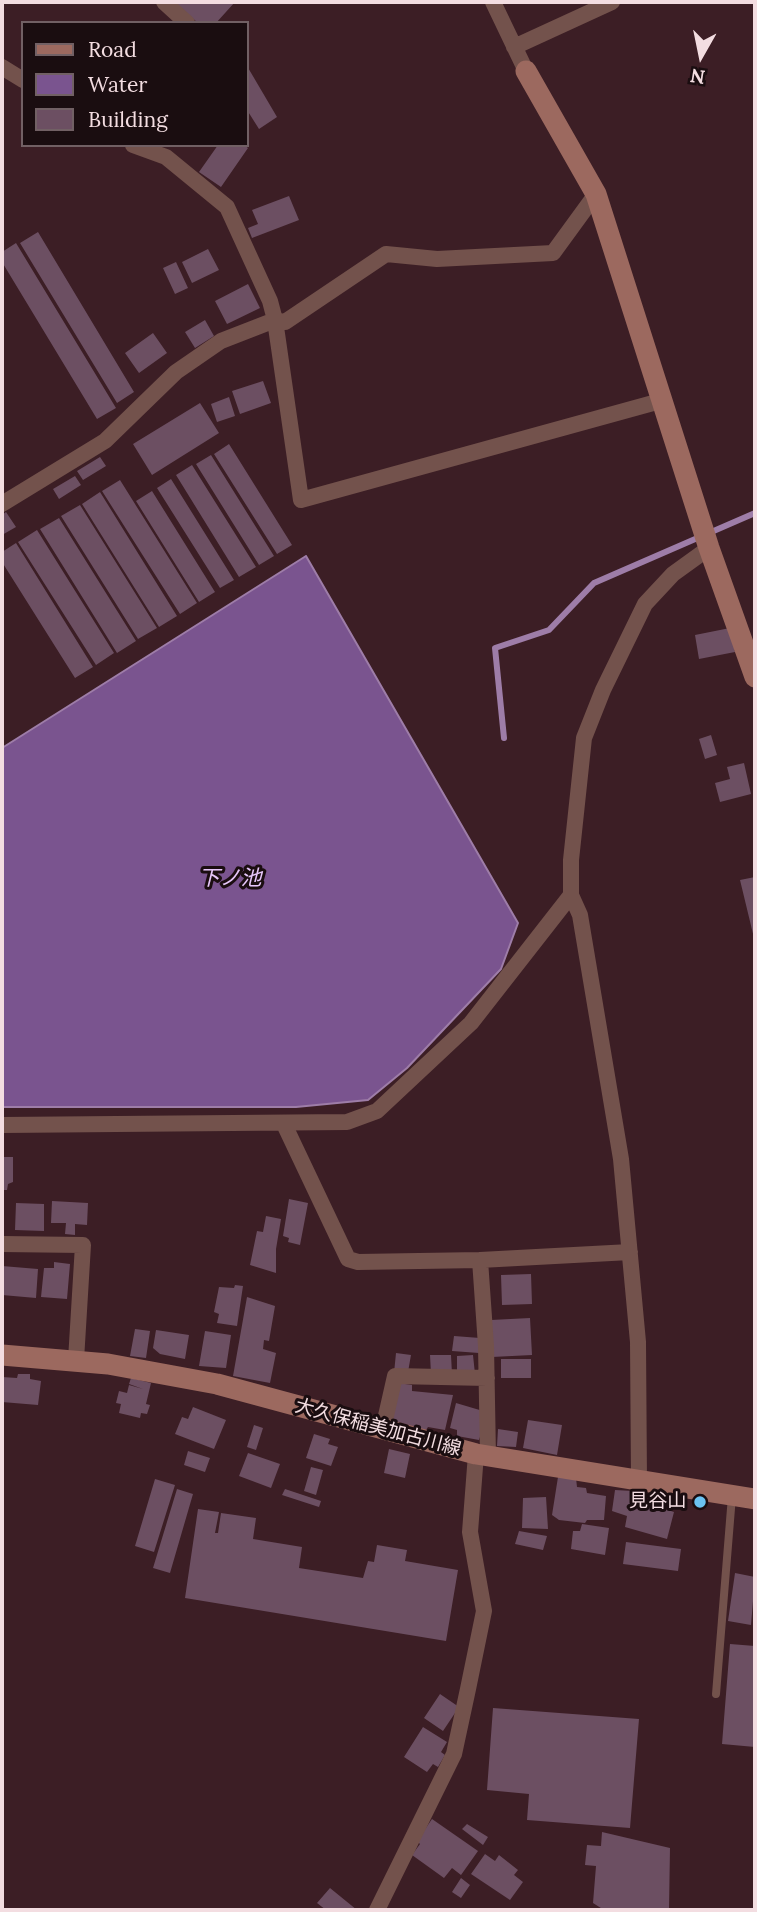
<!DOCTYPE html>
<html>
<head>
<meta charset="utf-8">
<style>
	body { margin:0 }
	#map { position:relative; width:757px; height:1912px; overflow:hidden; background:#3c1e25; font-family:Lora,serif }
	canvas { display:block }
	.frame { position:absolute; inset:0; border:4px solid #f3dde1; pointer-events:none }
	.legend { position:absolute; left:21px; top:21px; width:228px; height:126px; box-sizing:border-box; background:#1a0d10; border:2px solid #716064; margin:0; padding:9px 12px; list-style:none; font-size:21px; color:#f3dde1 }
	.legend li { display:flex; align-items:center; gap:14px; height:35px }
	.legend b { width:35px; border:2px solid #716064 }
	.north { position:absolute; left:666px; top:21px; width:70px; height:70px; -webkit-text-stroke:5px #1a0d10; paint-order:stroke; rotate:189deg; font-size:19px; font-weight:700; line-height:28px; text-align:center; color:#f3dde1 }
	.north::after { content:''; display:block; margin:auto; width:24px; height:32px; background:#f3dde1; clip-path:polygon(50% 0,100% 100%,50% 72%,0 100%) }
</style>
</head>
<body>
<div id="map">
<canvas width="757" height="1912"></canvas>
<div class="frame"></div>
<ul class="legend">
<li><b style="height:9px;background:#9c695f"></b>Road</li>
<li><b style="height:19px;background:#7a548f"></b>Water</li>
<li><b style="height:19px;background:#6c4f62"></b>Building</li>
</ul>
<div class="north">N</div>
</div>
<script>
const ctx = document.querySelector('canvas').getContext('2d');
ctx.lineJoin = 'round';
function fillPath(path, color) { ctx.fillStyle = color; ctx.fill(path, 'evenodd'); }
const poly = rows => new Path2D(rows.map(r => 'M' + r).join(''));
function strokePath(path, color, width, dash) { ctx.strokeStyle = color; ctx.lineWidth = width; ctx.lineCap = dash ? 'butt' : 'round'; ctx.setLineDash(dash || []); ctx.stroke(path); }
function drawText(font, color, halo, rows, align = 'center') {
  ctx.font = font + ' Lora,"Noto Sans JP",serif'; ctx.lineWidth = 6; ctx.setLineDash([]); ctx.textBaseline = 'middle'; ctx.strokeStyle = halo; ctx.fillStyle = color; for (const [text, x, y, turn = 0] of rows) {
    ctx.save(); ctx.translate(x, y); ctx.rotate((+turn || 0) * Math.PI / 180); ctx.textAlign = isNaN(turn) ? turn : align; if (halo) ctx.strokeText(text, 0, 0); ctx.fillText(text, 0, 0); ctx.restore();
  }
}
const water = poly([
	[306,556,518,923,501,969,407,1068,368,1100,296,1107,2,1107,2,748,306,556]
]);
fillPath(water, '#7a548f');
strokePath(water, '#9e7da8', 2);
strokePath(poly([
	[504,738,495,648,549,630,594,583,755,513]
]), '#9e7da8', 6);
fillPath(poly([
	[174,2,235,2,216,23,198,23],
	[247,66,277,117,259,129,247,110],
	[218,145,244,145,248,148,221,187,199,172],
	[289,196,299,220,252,238,248,228,258,224,252,210],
	[38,232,134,392,117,403,20,243],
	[16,243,116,408,97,419,2,262,2,252],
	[208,249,219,270,192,283,182,262],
	[176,262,188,288,175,294,163,268],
	[248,284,260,308,227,324,215,301],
	[205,320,214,336,195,348,185,332],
	[153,333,167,353,139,373,125,353],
	[263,381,271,403,240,414,232,391],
	[229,397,235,416,217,422,211,404],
	[200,403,219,433,152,475,133,444],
	[229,444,292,545,277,554,214,454],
	[211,455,274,556,259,565,196,464],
	[100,457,106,466,83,480,77,471],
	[192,465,256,567,239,577,176,475],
	[75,476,81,485,59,499,53,489],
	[171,479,234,580,220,588,157,488],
	[120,480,197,603,180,614,102,491],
	[152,491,215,592,199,602,136,501],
	[100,492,177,616,159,627,82,504],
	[80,505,157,628,138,639,61,516],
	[6,512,16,527,2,535,2,515],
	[59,518,136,641,117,653,40,529],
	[37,530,114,653,96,665,18,542],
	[16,543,93,667,75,678,2,562,2,552],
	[730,628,735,652,699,659,695,635],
	[711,735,717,755,705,759,699,739],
	[744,763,751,794,720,802,715,783,730,779,727,767],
	[755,877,755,938,754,938,740,880],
	[2,1157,13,1157,13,1182,8,1184,7,1190,2,1190],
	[289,1199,308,1203,300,1245,288,1242,289,1238,283,1236],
	[52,1201,88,1203,87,1225,75,1224,75,1235,65,1234,66,1223,51,1223],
	[16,1203,44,1204,44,1231,15,1230],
	[266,1216,281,1219,276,1249,276,1273,250,1265,257,1231,263,1232],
	[54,1262,70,1264,67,1299,41,1297,44,1268,54,1268],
	[2,1266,38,1269,36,1298,2,1295],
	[531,1274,532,1304,502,1305,501,1275],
	[235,1285,243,1286,237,1326,217,1323,219,1314,214,1312,219,1287,234,1288],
	[247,1297,275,1306,269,1341,264,1340,263,1349,276,1353,270,1383,233,1376],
	[530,1318,532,1355,492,1357,491,1320],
	[135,1329,150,1331,146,1358,130,1356],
	[156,1330,189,1335,185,1359,160,1354,153,1348],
	[205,1331,231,1335,226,1368,199,1366],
	[454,1336,480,1338,479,1353,452,1351],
	[396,1353,411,1355,408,1372,394,1373],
	[430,1355,451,1355,452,1374,431,1374],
	[473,1355,475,1374,457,1374,457,1356],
	[501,1359,531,1359,531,1378,501,1378],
	[18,1374,30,1374,30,1379,41,1381,38,1405,2,1402,2,1377,17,1378],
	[131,1378,151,1383,146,1404,150,1405,147,1414,141,1413,140,1418,119,1413,121,1404,116,1403,119,1391,127,1393,129,1385,143,1389,129,1384],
	[398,1383,412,1385,412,1391,453,1395,445,1430,428,1427,426,1430,389,1420],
	[456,1403,483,1411,485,1420,479,1440,457,1436,457,1430,450,1428],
	[193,1407,226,1420,214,1449,175,1434,182,1417,188,1419],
	[528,1420,562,1425,557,1455,523,1448],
	[254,1425,263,1428,256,1450,247,1447],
	[498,1429,518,1432,516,1447,497,1446],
	[314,1434,330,1439,328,1444,338,1447,331,1466,306,1458],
	[389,1449,410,1454,405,1478,384,1473],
	[188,1451,210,1458,205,1472,184,1465],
	[248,1453,280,1464,271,1488,239,1476],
	[311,1467,323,1470,316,1495,304,1491],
	[558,1477,576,1478,577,1487,586,1488,587,1493,606,1496,604,1520,587,1520,585,1523,559,1520,552,1515],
	[155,1479,175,1485,154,1552,135,1546],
	[177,1489,193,1494,170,1573,153,1568],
	[285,1489,321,1501,319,1507,282,1495],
	[615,1490,633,1491,634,1499,674,1512,667,1539,625,1527,627,1516,612,1511],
	[546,1497,548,1529,522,1528,523,1498],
	[198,1509,219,1512,215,1533,218,1533,221,1513,256,1518,253,1539,302,1547,299,1568,363,1578,368,1561,374,1562,377,1545,407,1550,405,1561,458,1570,446,1641,185,1598],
	[582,1524,609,1528,605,1555,571,1549,573,1531,580,1531],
	[519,1531,547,1536,543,1550,515,1544],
	[626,1542,681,1549,678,1571,623,1564],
	[735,1573,755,1577,751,1625,728,1621],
	[730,1644,755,1646,755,1747,722,1744],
	[440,1694,459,1707,443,1731,424,1718],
	[493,1708,639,1719,630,1828,527,1820,529,1794,487,1790],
	[423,1727,447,1742,441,1752,445,1755,438,1767,433,1764,427,1772,404,1757],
	[432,1819,478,1851,461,1875,452,1868,444,1878,412,1855,420,1844,417,1841],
	[467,1824,488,1837,483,1845,462,1829],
	[602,1832,670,1848,669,1910,604,1910,593,1903,596,1866,585,1865,587,1845,601,1846],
	[485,1854,495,1861,499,1855,518,1870,514,1875,523,1882,510,1900,471,1874],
	[461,1878,470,1885,461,1898,452,1892],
	[330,1888,357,1910,326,1910,317,1903]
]), '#6c4f62');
strokePath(poly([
	[716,1694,732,1496]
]), '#73524c', 8);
strokePath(poly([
	[164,2,187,23],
	[493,2,526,71],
	[514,47,612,2],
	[2,67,23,80],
	[133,145,166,157,227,207,270,301,275,320,301,500,664,400],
	[2,504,105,441,176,372,221,341,275,320,285,322,386,254,437,259,553,253,596,194],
	[284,1124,348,1259,358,1262,480,1260,630,1252],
	[2,1125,347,1122,377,1111,471,1023,571,895],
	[2,1244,83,1245,76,1360],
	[480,1260,486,1346,488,1456],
	[383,1429,395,1376,487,1378],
	[639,1481,638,1342,621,1159,580,915,571,895,571,860,584,738,603,690,645,604,673,574,709,548],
	[377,1910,454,1754,468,1689,484,1611,470,1532,476,1454]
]), '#73524c', 16);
strokePath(poly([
	[526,71,596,194,709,548,755,677],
	[2,1355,108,1364,217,1384,476,1454,755,1499]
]), '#9c695f', 21);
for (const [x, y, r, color] of [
	[700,1502,7,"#6bc3f2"]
]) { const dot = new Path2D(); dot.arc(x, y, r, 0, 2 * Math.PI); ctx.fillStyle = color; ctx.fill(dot); strokePath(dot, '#1a0d10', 2.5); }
drawText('19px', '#f3dde1', '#1a0d10', [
	["大久保稲美加古川線",378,1428,15]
]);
drawText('19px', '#f3dde1', '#1a0d10', [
	["見谷山",686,1502]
], 'right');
drawText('italic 21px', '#e7c7fb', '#1a0d10', [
	["下ノ池",230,879]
]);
</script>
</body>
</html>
